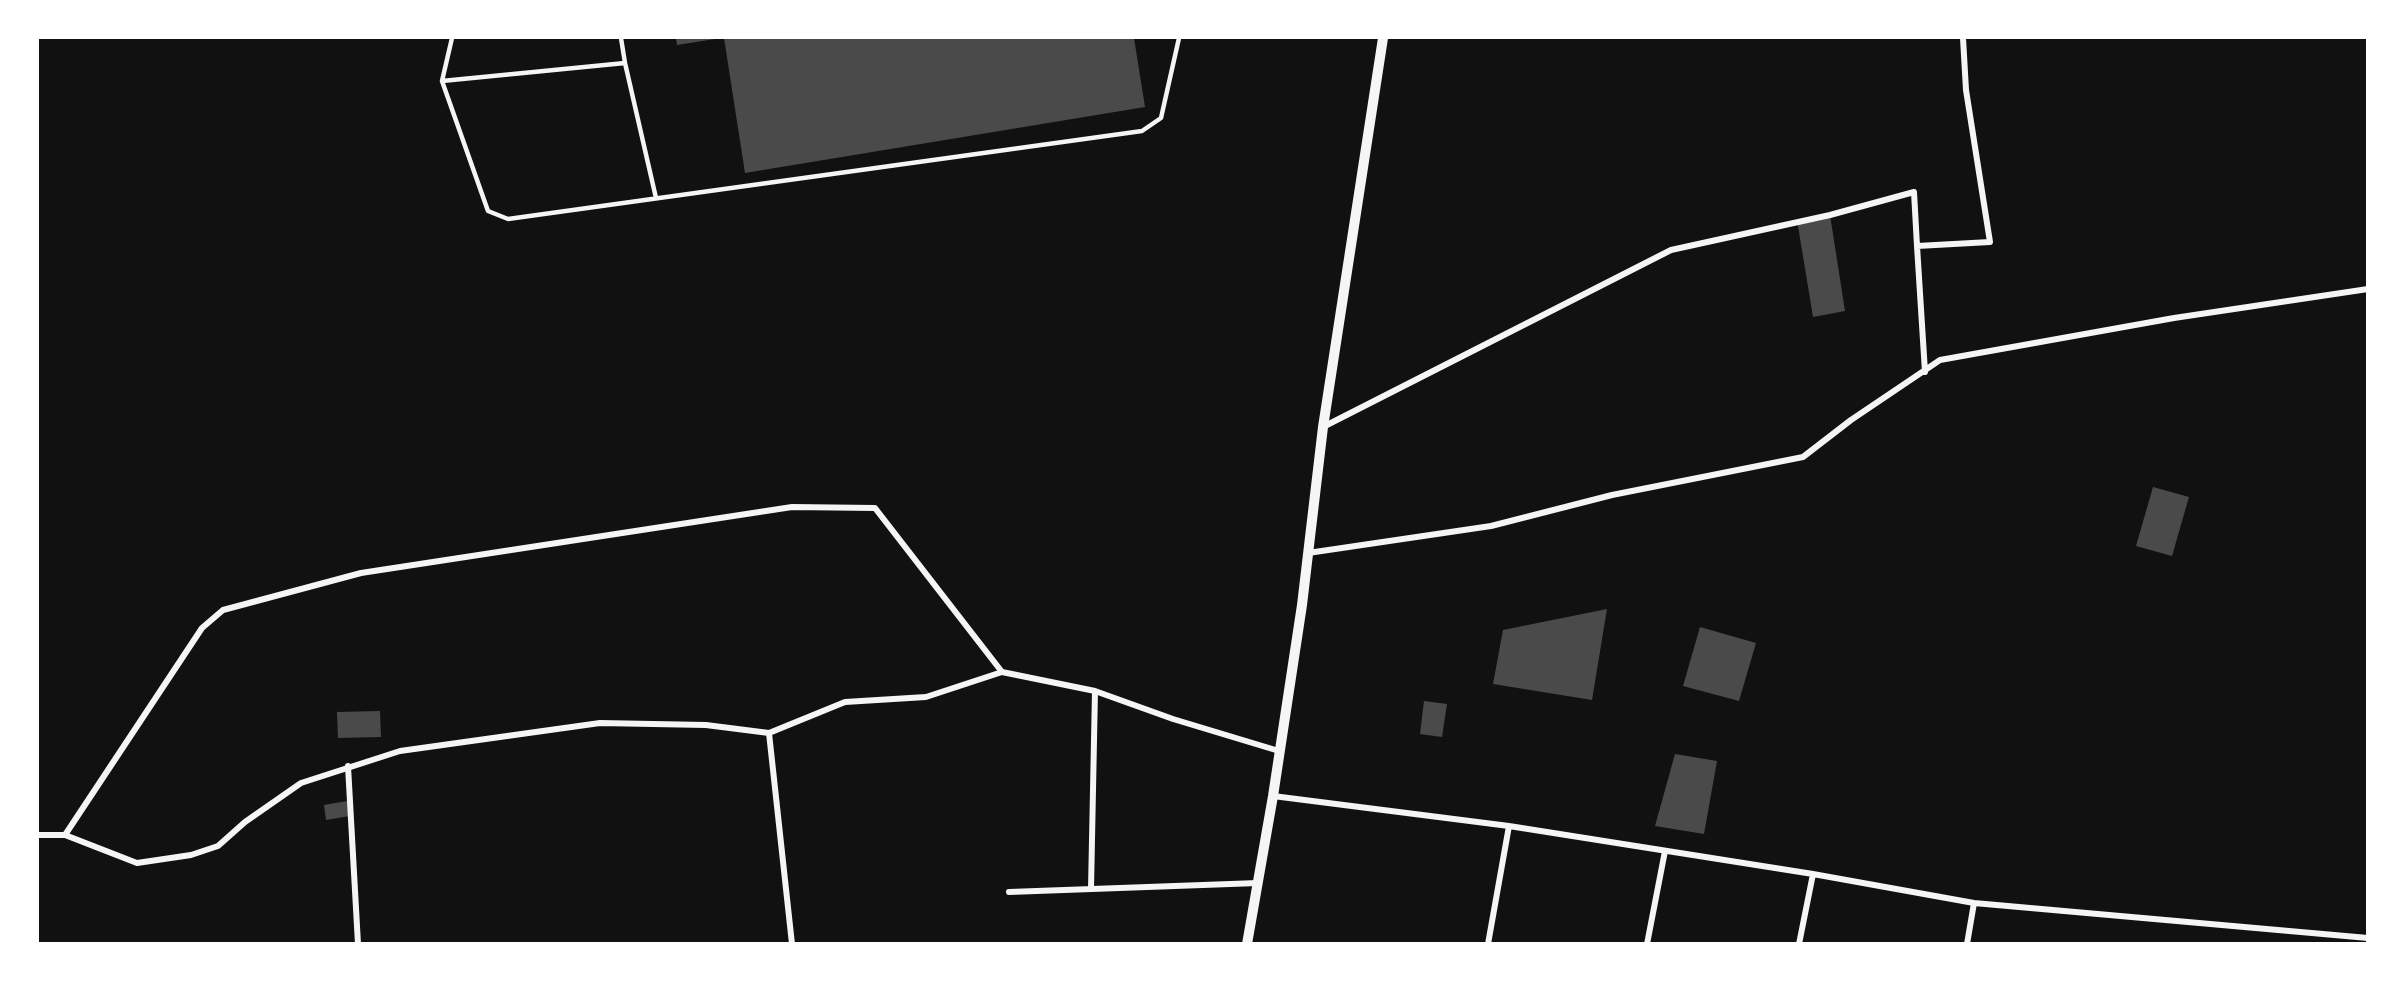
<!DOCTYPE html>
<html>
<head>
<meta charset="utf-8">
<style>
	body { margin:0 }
	#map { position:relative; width:2405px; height:981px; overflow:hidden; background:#111; font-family:Helvetica,sans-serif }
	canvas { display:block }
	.frame { position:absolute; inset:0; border:39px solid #fff; pointer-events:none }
</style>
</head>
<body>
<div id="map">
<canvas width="2405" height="981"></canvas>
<div class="frame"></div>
</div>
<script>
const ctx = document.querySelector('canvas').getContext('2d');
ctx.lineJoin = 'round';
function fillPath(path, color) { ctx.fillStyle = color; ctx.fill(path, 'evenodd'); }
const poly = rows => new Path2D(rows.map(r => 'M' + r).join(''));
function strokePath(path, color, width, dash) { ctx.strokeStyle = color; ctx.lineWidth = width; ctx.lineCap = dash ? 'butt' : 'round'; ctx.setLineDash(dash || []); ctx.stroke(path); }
fillPath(poly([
	[676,38,715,38,715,39,677,45],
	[724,38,1134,38,1145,107,745,173],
	[1830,215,1845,311,1813,317,1797,220],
	[2153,487,2189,497,2172,556,2136,546],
	[1607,609,1592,700,1493,684,1503,630],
	[1700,627,1756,643,1739,701,1683,686],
	[1424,701,1447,704,1442,737,1420,734],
	[380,711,381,737,338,738,337,712],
	[1675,754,1717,761,1704,834,1655,826],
	[347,801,350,816,326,820,324,805]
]), '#4a4a4a');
strokePath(poly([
	[452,38,442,81,488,211,508,219,1142,131,1161,118,1179,38],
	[625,63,656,198],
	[442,81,625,63,621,38]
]), '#f5f5f5', 4.5);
strokePath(poly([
	[1925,372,1917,246,1990,242,1966,90,1963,38],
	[1323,427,1671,250,1830,215,1914,192,1917,246],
	[1308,553,1491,526,1612,495,1803,457,1851,420,1940,360,2174,318,2368,289],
	[769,733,792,944],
	[348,766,358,944],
	[1273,796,1509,826,1813,874,1974,903,2368,938],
	[38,835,65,835,137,863,191,855,218,846,245,822,301,783,400,751,600,723,706,725,769,733,845,702,926,697,1002,672,1095,691,1173,719,1279,751],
	[65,835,202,628,223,610,361,573,792,507,875,508,1002,672],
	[1091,889,1095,691],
	[1009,892,1258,883],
	[1488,944,1509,826],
	[1647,944,1665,851],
	[1799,944,1813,874],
	[1967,944,1974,903]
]), '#f5f5f5', 6);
strokePath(poly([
	[1247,944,1273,796,1302,605,1323,427,1383,38]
]), '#f5f5f5', 10);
</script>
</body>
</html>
